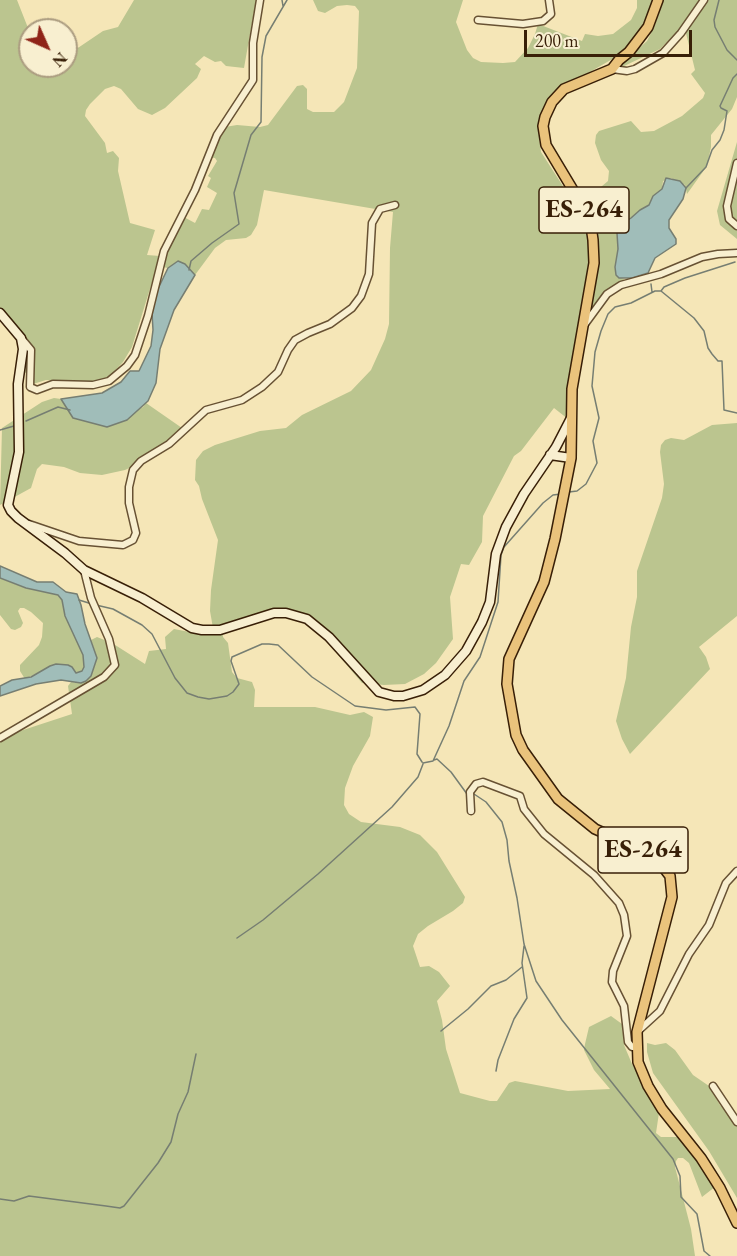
<!DOCTYPE html>
<html>
<head>
<meta charset="utf-8">
<style>
	body { margin:0 }
	#map { position:relative; width:737px; height:1256px; overflow:hidden; background:#f5e6b7; font-family:"EB Garamond",serif }
	canvas { display:block }
	.north { position:absolute; left:18px; top:18px; width:60px; height:60px; box-sizing:border-box; background:#f8efd0; border:2px solid #ab9c80; border-radius:50%; rotate:135deg; font-size:16px; font-weight:700; line-height:24px; text-align:center; color:#381f07 }
	.north::after { content:''; display:block; margin:auto; width:21px; height:27px; background:#8f2418; clip-path:polygon(50% 0,100% 100%,50% 72%,0 100%) }
	.scale { position:absolute; left:524px; top:30px; width:168px; height:27px; box-sizing:border-box; border:3px solid #381f07; border-top:0; padding-left:8px; font-size:18px; line-height:21px; white-space:nowrap; color:#381f07; -webkit-text-stroke:4px #f8efd0; paint-order:stroke }
</style>
</head>
<body>
<div id="map">
<canvas width="737" height="1256"></canvas>
<div class="north">N</div>
<div class="scale">200 m</div>
</div>
<script>
const ctx = document.querySelector('canvas').getContext('2d');
ctx.lineJoin = 'round';
function fillPath(path, color) { ctx.fillStyle = color; ctx.fill(path, 'evenodd'); }
const poly = rows => new Path2D(rows.map(r => 'M' + r).join(''));
function strokePath(path, color, width, dash) { ctx.strokeStyle = color; ctx.lineWidth = width; ctx.lineCap = dash ? 'butt' : 'round'; ctx.setLineDash(dash || []); ctx.stroke(path); }
function drawText(font, color, halo, rows, align = 'center') {
  ctx.font = font + ' "EB Garamond",serif'; ctx.lineWidth = 5; ctx.setLineDash([]); ctx.textBaseline = 'middle'; ctx.strokeStyle = halo; ctx.fillStyle = color; for (const [text, x, y, turn = 0] of rows) {
    ctx.save(); ctx.translate(x, y); ctx.rotate((+turn || 0) * Math.PI / 180); ctx.textAlign = isNaN(turn) ? turn : align; if (halo) ctx.strokeText(text, 0, 0); ctx.fillText(text, 0, 0); ctx.restore();
  }
}
fillPath(poly([
	[0,0,17,0,30,33,30,66,66,66,66,56,103,31,118,27,134,0,256,0,244,68,226,66,221,61,215,62,204,56,195,64,201,69,197,78,165,108,152,115,138,109,121,89,114,86,105,89,90,104,86,110,85,116,105,143,107,153,113,151,119,158,118,171,130,223,155,230,147,255,160,256,180,215,195,223,202,209,209,210,217,193,207,187,211,178,208,176,217,161,215,158,205,157,209,144,215,135,225,127,237,125,260,127,268,125,297,86,303,85,307,89,307,109,313,112,334,112,344,102,357,68,359,11,355,6,347,5,337,6,325,13,318,11,313,0,463,0,456,22,467,50,473,58,481,62,503,63,515,62,528,48,535,34,538,24,582,41,585,34,598,36,613,34,631,20,637,8,637,0,653,0,646,23,635,40,621,54,576,80,541,115,538,128,541,152,579,211,585,225,590,249,568,419,554,408,521,451,514,456,483,516,482,542,469,565,461,564,450,597,453,639,436,663,424,674,405,684,384,685,362,683,305,616,290,610,260,615,213,628,210,611,211,590,218,540,202,499,199,486,195,480,196,460,203,451,215,445,260,431,286,428,302,415,351,391,371,370,385,339,389,324,390,248,393,212,264,190,257,225,251,235,246,238,226,240,215,248,195,275,185,264,178,261,168,268,157,266,132,347,123,362,111,375,99,383,46,380,33,384,21,366,29,343,4,311,0,311],
	[663,0,737,0,737,97,732,109,711,135,711,147,707,166,687,194,685,185,671,178,663,181,662,189,653,196,649,205,640,210,631,218,622,223,617,233,618,249,615,269,618,277,624,279,620,285,609,290,600,298,589,312,596,259,582,203,608,181,609,171,601,160,595,143,596,135,599,131,631,121,641,132,654,131,682,116,703,98,705,93,691,74,695,70,684,25,660,49,622,67,621,65,647,41,655,25],
	[737,142,737,239,720,225,717,211],
	[54,398,61,399,96,424,107,427,143,407,146,403,182,428,169,444,151,458,125,470,102,475,80,473,64,467,42,464,37,469,31,488,0,505,2,428,42,402],
	[737,423,737,616,699,647,706,657,710,669,630,754,622,739,616,721,626,678,631,627,637,597,637,571,662,498,664,484,660,452,661,445,665,440,671,438,684,440,712,425],
	[0,578,25,588,58,595,62,600,65,616,77,639,83,655,84,667,82,671,76,673,72,667,56,664,25,679,20,671,20,665,39,645,42,637,43,623,31,612,24,608,20,608,18,611,23,623,21,627,15,630,11,629,0,615],
	[174,629,200,634,223,634,223,637,228,643,232,672,237,678,252,682,255,690,254,707,315,707,350,715,364,712,373,717,370,736,353,766,345,788,344,805,349,814,361,822,400,827,420,835,437,852,465,897,463,903,453,911,428,926,418,934,413,946,420,967,429,966,439,972,450,986,437,1001,442,1020,446,1049,460,1093,490,1101,497,1101,509,1083,515,1081,568,1091,610,1089,594,1070,584,1050,585,1044,589,1027,611,1016,622,1024,624,1045,632,1064,660,1106,656,1133,661,1137,690,1137,720,1183,702,1197,689,1163,683,1158,678,1158,676,1161,675,1167,691,1229,695,1256,0,1256,0,741,11,734,72,714,68,686,71,682,80,683,97,658,91,640,97,637,112,643,145,664,149,651,166,649,165,637],
	[647,1043,655,1045,666,1043,675,1050,693,1075,709,1086,720,1105,737,1124,737,1198,709,1151,653,1073,647,1052]
]), '#bbc58f');
const water = poly([
	[666,178,680,181,686,188,683,199,669,220,669,228,676,239,676,244,655,258,648,273,632,278,619,278,616,275,615,267,618,249,617,233,619,226,631,218,640,210,649,205,653,196,662,189,666,178],
	[178,261,185,264,195,275,174,310,160,349,156,383,148,401,127,420,107,427,73,418,61,399,102,393,121,382,130,371,139,371,151,346,153,330,152,313,156,293,168,268,178,261],
	[0,566,37,582,53,582,66,592,77,594,81,605,85,624,97,658,91,676,86,681,81,683,61,680,36,684,0,696,0,686,12,680,31,677,50,666,56,664,68,665,72,667,76,673,82,671,84,667,83,655,65,616,62,600,58,595,26,588,0,578,0,566]
]);
fillPath(water, '#a0bdb9');
strokePath(water, '#767e72', 1.5);
strokePath(poly([
	[282,0,283,6],
	[719,0,714,20,715,27,727,50,737,60],
	[686,188,706,167,712,150,720,140,724,130,727,111,721,108,720,106,733,78,737,74],
	[189,270,191,261,212,243,239,224,234,193,251,135,261,122,262,57,266,36,287,0],
	[651,284,652,292],
	[661,291,664,287,685,278,735,262],
	[26,421,58,407,70,410],
	[0,430,14,426],
	[569,492,577,491,586,484,597,463,593,441,599,418,592,386,595,352,601,331,608,314,615,307,631,303,655,291,661,291,694,318,704,331,708,348,712,354,718,361,722,361,724,410,737,413],
	[79,600,92,604],
	[96,605,113,609,142,625,152,634,175,678,187,693,198,697,209,699,227,696,233,692,239,684,231,661,232,657,262,644,269,644,278,645,312,677,355,706,386,710,415,707,420,714,417,754,422,762],
	[434,760,437,759,451,772,467,794],
	[423,763,433,761,449,726,464,681,480,657,498,602,501,555,504,547,543,503,553,495,561,494],
	[474,794,486,802,502,822,507,840,509,861,517,898,524,944,536,981,562,1020,673,1159,680,1176,681,1197,697,1214,704,1251,710,1256],
	[237,938,263,920,318,874,392,807,418,777,423,764],
	[441,1031,468,1009,491,986,506,980,522,967],
	[496,1071,498,1060,514,1019,527,998,522,963,524,946],
	[0,1199,14,1201,29,1196,106,1206,120,1208,124,1206,158,1163,171,1142,178,1114,188,1092,196,1054]
]), '#767e72', 1.5);
const street = poly([
	[478,20,523,24,543,21,551,14,549,0],
	[612,69,627,71,635,69,663,53,681,33,704,0],
	[737,163,727,206,729,219,737,226],
	[585,324,607,294,621,285,661,274,702,257,718,254,737,253],
	[21,338,31,350,30,387,37,390,53,384,93,385,109,381,127,366,135,355,148,316,164,251,195,190,217,135,253,80,253,43,260,0],
	[29,524,79,541,123,545,133,540,136,533,129,503,129,487,133,470,141,461,169,444,206,410,242,400,262,387,278,372,288,350,295,340,308,333,330,324,352,308,361,296,369,274,372,223,380,209,395,205],
	[0,738,104,677,115,665,109,639,91,598,84,570],
	[471,811,470,792,476,784,483,782,520,796,524,809,544,834,594,875,619,903,624,915,627,936,613,971,612,982,624,1006,628,1042,632,1047,636,1047],
	[637,1032,660,1011,689,954,709,925,726,883,737,871],
	[713,1086,737,1122]
]);
const secondary = poly([
	[0,313,21,338,23,349,18,384,19,452,8,505,11,511,18,518,65,553,84,570,142,598,192,628,202,630,220,630,274,613,286,613,307,619,329,637,379,692,394,696,403,696,423,690,445,675,466,651,482,622,490,602,496,554,506,527,524,494,556,447,571,418],
	[550,455,571,458]
]);
const primary = poly([
	[658,0,648,27,629,52,619,60,612,69,564,89,552,102,545,117,543,126,546,145,579,200,591,226,593,240,594,263,572,389,571,458,555,539,544,582,509,659,507,684,516,735,523,750,558,799,595,829,649,853,657,859,670,876,672,897,637,1032,638,1062,648,1086,662,1109,701,1158,720,1188,737,1223]
]);
strokePath(street, '#675133', 9);
strokePath(secondary, '#381f07', 11);
strokePath(primary, '#381f07', 12);
strokePath(street, '#f8efd0', 6);
strokePath(secondary, '#f8efd0', 8);
strokePath(primary, '#eac37c', 9);
for (const [x, y, w] of [
	[584,210,90],
	[643,850,90]
]) { const box = new Path2D(); box.roundRect(x - w / 2, y - 23, w, 46, 4.5); ctx.fillStyle = '#f8efd0'; ctx.fill(box); strokePath(box, '#381f07', 1.5); }
drawText('bold 26px', '#381f07', null, [
	["ES-264",584,210],
	["ES-264",643,850]
]);
</script>
</body>
</html>
